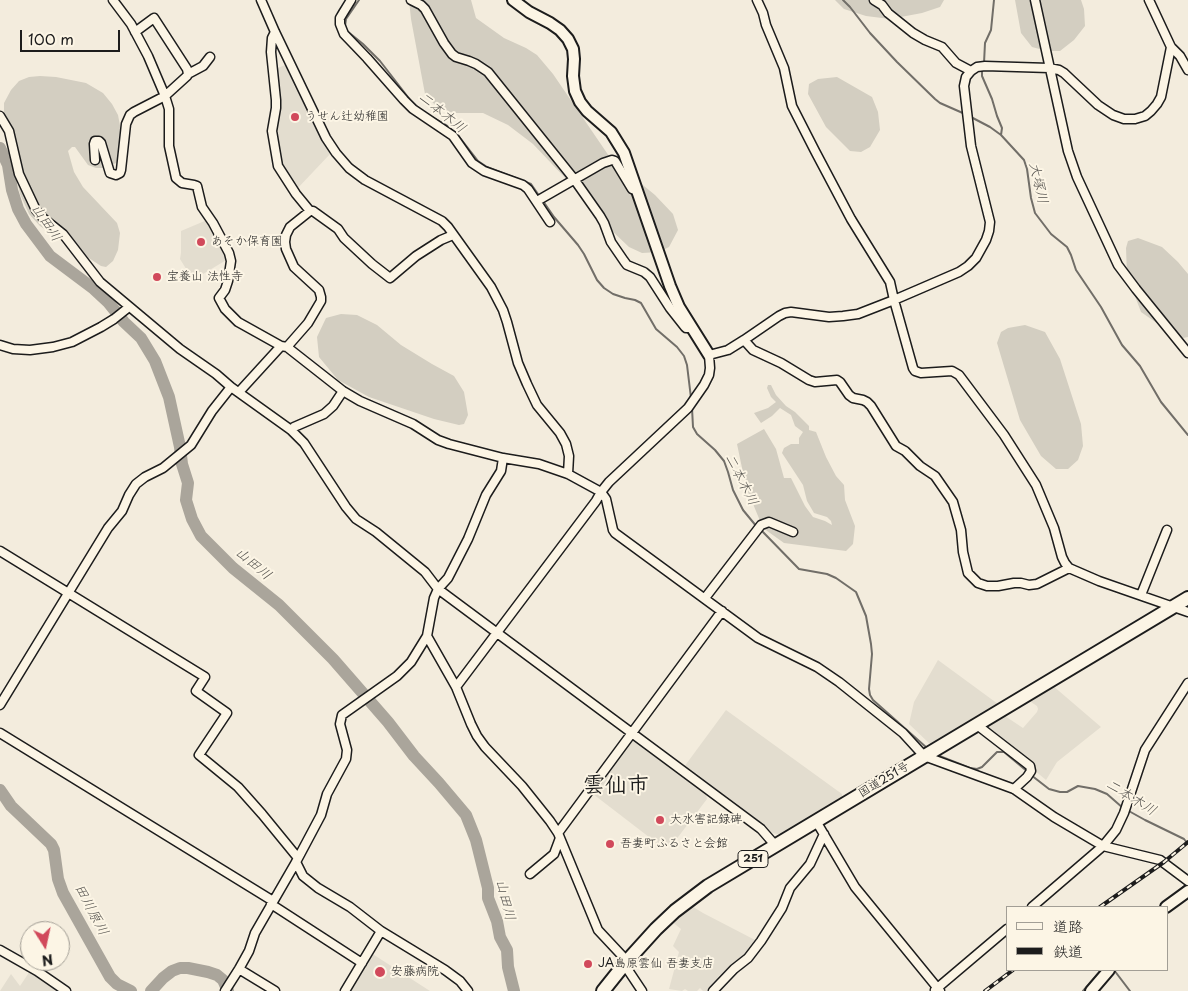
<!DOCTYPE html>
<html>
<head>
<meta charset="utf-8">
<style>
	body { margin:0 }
	#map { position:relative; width:1188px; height:991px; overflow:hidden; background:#f3ecdd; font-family:"Playpen Sans","Klee One",sans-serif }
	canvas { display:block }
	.legend { position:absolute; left:1006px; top:906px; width:162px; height:65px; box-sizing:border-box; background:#fcf5e5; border:1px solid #a29e95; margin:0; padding:6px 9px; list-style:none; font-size:15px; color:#1c1c1c }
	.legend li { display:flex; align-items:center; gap:10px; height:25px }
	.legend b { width:25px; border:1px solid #a29e95 }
	.north { position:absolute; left:20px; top:921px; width:50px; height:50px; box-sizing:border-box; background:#fcf5e5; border:1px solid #a29e95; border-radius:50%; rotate:170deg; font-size:14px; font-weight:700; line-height:20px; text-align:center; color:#1c1c1c }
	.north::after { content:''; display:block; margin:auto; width:18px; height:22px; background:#d1495b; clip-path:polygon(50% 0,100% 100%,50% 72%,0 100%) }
	.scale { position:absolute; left:20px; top:30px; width:100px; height:22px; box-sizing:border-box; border:2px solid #1c1c1c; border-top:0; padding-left:6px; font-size:15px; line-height:18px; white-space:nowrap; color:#1c1c1c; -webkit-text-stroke:4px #fcf5e5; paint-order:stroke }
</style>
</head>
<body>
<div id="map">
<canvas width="1188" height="991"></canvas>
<ul class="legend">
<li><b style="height:6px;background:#fcf5e5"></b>道路</li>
<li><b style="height:6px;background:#1c1c1c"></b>鉄道</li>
</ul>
<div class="north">N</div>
<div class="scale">100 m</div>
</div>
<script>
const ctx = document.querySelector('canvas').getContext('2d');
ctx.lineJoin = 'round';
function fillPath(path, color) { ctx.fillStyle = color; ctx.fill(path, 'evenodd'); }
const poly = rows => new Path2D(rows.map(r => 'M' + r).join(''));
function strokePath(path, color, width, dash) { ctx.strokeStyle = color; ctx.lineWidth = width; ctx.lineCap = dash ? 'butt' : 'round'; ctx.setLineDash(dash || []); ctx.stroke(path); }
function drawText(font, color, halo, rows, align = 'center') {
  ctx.font = font + ' "Playpen Sans","Klee One",sans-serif'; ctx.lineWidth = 4; ctx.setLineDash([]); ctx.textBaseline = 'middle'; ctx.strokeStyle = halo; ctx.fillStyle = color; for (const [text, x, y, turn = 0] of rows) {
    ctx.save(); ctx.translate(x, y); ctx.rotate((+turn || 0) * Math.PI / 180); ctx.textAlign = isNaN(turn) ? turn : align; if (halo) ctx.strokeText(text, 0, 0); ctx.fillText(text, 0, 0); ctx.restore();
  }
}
fillPath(poly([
	[287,64,331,153,296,190,282,169,278,156,279,143,275,132,276,69],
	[207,220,210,223,228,259,193,280,180,259,181,253,181,231],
	[938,660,998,704,931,745,909,724,914,702],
	[1052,685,1101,727,1057,762,1046,780,982,726,1002,714,1023,728,1037,712,1038,709,1037,706,1028,700],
	[726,710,842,794,842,797,781,834,777,834,773,833,684,767],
	[630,740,632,740,706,795,707,799,672,845,662,847,593,794],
	[690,905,703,913,757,941,746,955,730,967,709,991,703,991,700,988,697,991,688,991,685,989,682,991,669,989,679,952,673,946,681,929,671,921],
	[371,953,430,991,347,991],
	[30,971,61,991,0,991,11,974,20,986]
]), '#e3ddcf');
fillPath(poly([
	[409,0,471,0,476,18,504,38,526,48,537,55,553,74,611,159,655,195,673,214,678,230,669,247,659,252,642,253,629,247,609,228,570,183,533,144,508,125,483,113,452,113,436,106,425,94,411,19],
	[835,0,944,0,940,7,922,13,890,19,866,16,844,9],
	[1015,0,1081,0,1084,9,1085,26,1074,40,1060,51,1047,51,1032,47,1021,33],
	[40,76,56,77,86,83,103,93,112,104,118,115,121,131,122,152,116,163,105,168,96,168,88,165,75,147,72,147,68,151,74,172,83,187,117,223,120,233,118,250,113,261,106,267,101,266,40,226,29,214,20,194,4,115,4,103,11,90,19,81,29,77],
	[837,77,872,97,878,112,880,130,870,147,861,152,850,151,826,127,808,94,809,84,818,79],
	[1138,238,1162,247,1178,262,1188,274,1188,337,1183,338,1171,333,1141,312,1127,275,1126,248,1128,241],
	[341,314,357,315,377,325,401,345,432,364,454,376,464,392,468,415,464,424,459,425,434,419,369,397,338,380,319,357,317,337,326,318],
	[1025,325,1045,332,1060,359,1081,424,1083,446,1078,460,1068,469,1056,469,1041,456,1020,420,997,343,1001,332,1008,328],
	[768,385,771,385,776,395,786,406,795,412,809,426,809,430,816,432,826,457,836,476,844,485,845,500,855,526,853,544,846,551,784,543,763,528,746,487,737,444,764,429,776,449,784,478,791,478,805,506,813,517,825,521,832,525,831,521,827,517,814,513,807,501,803,485,782,453,784,448,791,444,799,444,799,438,803,432,795,426,791,415,780,408,772,416,761,423,754,413,768,408,776,402,771,397,767,388]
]), '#d3cec1');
strokePath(poly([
	[359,0,346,19,345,26,347,31,363,44,380,61,411,101,420,110,446,125,457,134,478,161,487,167,531,184,540,197],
	[843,0,850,7,870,33,897,62,935,99,940,103,965,114],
	[984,63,985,43,991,30,994,0],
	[982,71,982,76,992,99,997,116,1002,128,1001,135],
	[969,116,990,127,1001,135,1024,160,1027,169,1031,198,1035,213,1051,234,1067,247,1071,255,1076,270,1101,307,1122,345,1140,366,1161,402,1188,435],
	[543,201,554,217,578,245,584,254,597,280,604,288,613,294,625,298,635,300,641,303,656,329,677,347,684,356,687,365,691,398],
	[692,408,693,427,697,434,715,450,724,461,728,472,733,490,743,510,757,527],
	[761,530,799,569,827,574,836,578,856,592,866,616,871,644,872,654,869,689,870,695,873,700,927,748],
	[937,755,970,768,977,769,982,767,997,752,1004,752,1028,772],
	[1031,775,1049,789,1060,792,1067,792,1078,786,1095,789,1107,794,1123,808],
	[1127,810,1145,820,1184,839,1188,844],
	[1173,896,1188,883],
	[1114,970,1130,991],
	[1083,991,1101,970]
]), '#716e68', 2);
strokePath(poly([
	[0,148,8,165,12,190,18,209,26,224,50,256,94,289,108,302,124,322,141,338,155,361,169,397,180,447,182,464,188,483,186,500,192,519,201,536,233,568,279,605,333,659,388,722,414,756,439,783,466,815,476,840,488,888,488,898,497,921,500,937,507,950,508,967,514,991],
	[0,790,11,806,51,844,54,850,58,879,63,893,110,977,117,984,131,991],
	[151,991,163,978,172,971,180,968,188,968,208,972,217,975,223,980,228,991]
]), '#aaa59b', 12);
const minor = poly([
	[113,0,131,24,148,56,165,96,169,109,169,146,176,178,182,183,194,185,197,186,202,207,213,223,229,253,231,261,228,281,225,290,219,298,225,309,238,322,281,346,287,347,343,391,360,401,413,424,438,440,449,444,503,458,539,464,568,474,601,492,606,499,613,530,615,533,758,638,817,667,839,682,903,733,924,756,1014,789,1054,817,1103,846,1160,860,1188,881],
	[261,0,275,32,326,138,336,153,349,168,365,180,442,221,448,227,491,287,503,310,507,322,518,363,527,384,537,405,560,433,566,444,569,456,568,474],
	[351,0,343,13,340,18,340,24,344,34,367,58,404,100,413,109,453,136,472,163,484,171,523,185,528,189,550,222],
	[411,0,421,5,425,9,444,43,452,54,456,57,469,61,476,64,488,72,574,179,600,216,604,223,611,242,624,261,627,265,644,272,650,277,670,308,685,327,686,328,691,328],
	[757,0,763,13,766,25,784,68,792,106,815,151,851,219,890,282,894,300,913,368,915,371,921,373,952,371,959,375,1004,435,1036,485,1054,528,1062,557,1065,563,1069,568,1099,581,1188,612],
	[874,0,882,5,888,13,913,33,925,40,942,47,956,63,971,71],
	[1035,0,1068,151,1077,177,1118,265,1136,289,1188,353],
	[1149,0,1171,47,1180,56,1188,70],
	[275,32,272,38,271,52,276,100,276,108,272,131,278,166,296,194,310,211,290,227,286,235,285,242,286,249,294,267,319,290,321,297,321,301,308,323,287,347],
	[188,74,203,66,210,57],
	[0,116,9,131,19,174,36,210,43,218,63,234,100,282,180,349,216,374,231,387,291,430,304,443,346,507,356,519,376,532,425,572,438,589,761,829,775,845],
	[95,160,94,144,95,141,99,141,101,143,110,173,116,175,120,173,121,170,126,124,130,115,134,112,165,96,187,76,188,74,187,69,154,18,135,32],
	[537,201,603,163,612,160,615,161,632,189,637,190],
	[310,211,313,211,338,229,344,238,372,264,390,278,416,256,441,240,453,235],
	[744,340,753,350,781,363,809,380,815,382,837,380,840,382,849,395,853,398,863,400,867,402,871,406,896,446,905,451,920,466,935,476,953,502,961,530,963,552,968,573,978,583,987,586,998,586,1014,583,1021,583,1029,585,1037,584,1069,568],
	[0,345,13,349,30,350,53,347,72,342,101,327,114,319,129,307],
	[239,392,281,346],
	[291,430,294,427,324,414,333,406,343,391],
	[0,551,205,677,196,691,227,713,199,755,238,787,262,814,298,858],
	[1141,595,1167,530],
	[705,598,761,525,769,522,793,532],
	[427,636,456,687,471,724,477,736,485,747,522,786,550,821,558,833,598,930,627,961],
	[456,687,596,501,601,492,609,482,688,408,704,385,709,375,710,368,709,355,728,350,744,340,779,316,785,313,791,312,829,317,843,316,858,314,894,300,959,272,968,266,976,258,986,240,989,231,990,222,971,146,964,86,966,77,971,71,977,67,985,66,1049,68,1059,70,1064,73,1098,105,1113,115,1124,119,1135,119,1145,116,1151,111,1157,104,1161,97,1171,47],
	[0,705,108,528,122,511,129,495,136,484,145,477,163,468,191,445,212,411,231,387],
	[977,725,1030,766,1031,771,1027,777,1014,789],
	[0,733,273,901],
	[816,821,855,887,940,991],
	[558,833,722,611],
	[296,862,303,876,318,888,350,907,381,931,445,970,460,981,468,991],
	[530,874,554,854,560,838],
	[271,904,362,963],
	[1032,907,1103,846,1116,830,1124,813,1145,750,1188,683],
	[0,950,37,971,66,991],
	[624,964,642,991],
	[239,969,275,991],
	[935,990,1007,929],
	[225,991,239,969,249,951,255,933,296,862,321,815,327,794,346,759,347,750,340,724,342,715,397,676,411,662,427,636,434,598,438,589,448,578,468,539,486,495,501,471,503,458],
	[345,991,381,931],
	[713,991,734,969,748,958,761,941,782,908,790,888,810,864,824,834]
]);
const tertiary = poly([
	[513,0,529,12,550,23,560,30,568,39,573,49,574,59,573,76,575,91,580,102,587,111,611,132,624,153,670,286,679,307,709,355],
	[1166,907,1188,891],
	[1091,991,1109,970]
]);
const trunk = poly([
	[603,991,627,961,656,929,675,911,708,886,1188,598]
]);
strokePath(minor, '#1c1c1c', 11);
strokePath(tertiary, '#1c1c1c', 14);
strokePath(trunk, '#1c1c1c', 16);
strokePath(minor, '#fcf5e5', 8);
strokePath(tertiary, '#fcf5e5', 10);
strokePath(trunk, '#fcf5e5', 12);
const rail = poly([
	[1100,907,1164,862,1188,842],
	[985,991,1013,970]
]);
strokePath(rail, '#1c1c1c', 4);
strokePath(rail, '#fcf5e5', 2, [5.5]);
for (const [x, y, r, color] of [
	[295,117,5,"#d1495b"],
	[201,242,5,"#d1495b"],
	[157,277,5,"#d1495b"],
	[660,820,5,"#d1495b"],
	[610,844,5,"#d1495b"],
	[588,964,5,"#d1495b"],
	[380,972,6,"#d1495b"]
]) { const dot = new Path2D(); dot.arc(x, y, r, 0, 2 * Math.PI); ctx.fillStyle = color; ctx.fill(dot); strokePath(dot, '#fcf5e5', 2); }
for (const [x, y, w] of [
	[753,859,30]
]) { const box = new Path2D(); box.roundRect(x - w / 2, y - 8.5, w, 17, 4); ctx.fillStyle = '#fcf5e5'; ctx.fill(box); strokePath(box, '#1c1c1c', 1); }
drawText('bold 11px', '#1c1c1c', null, [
	["251",753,859]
]);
drawText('12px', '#1c1c1c', '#fcf5e5', [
	["うせん辻幼稚園",305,117],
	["あそか保育園",211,242],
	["宝養山 法性寺",167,277],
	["大水害記録碑",670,820],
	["吾妻町ふるさと会館",620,844],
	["JA島原雲仙 吾妻支店",598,964],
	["安藤病院",391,972]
], 'left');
drawText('12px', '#1c1c1c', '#fcf5e5', [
	["国道251号",884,780,-31]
]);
drawText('italic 14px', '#55534f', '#fcf5e5', [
	["二本木川",442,113,39],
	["大塚川",1038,183,77],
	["山田川",46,223,56],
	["二本木川",741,480,63],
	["山田川",253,564,40],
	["二本木川",1131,798,31],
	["山田川",505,900,76],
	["田川原川",91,910,62]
]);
drawText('bold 22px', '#1c1c1c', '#fcf5e5', [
	["雲仙市",616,786]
]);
</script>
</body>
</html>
